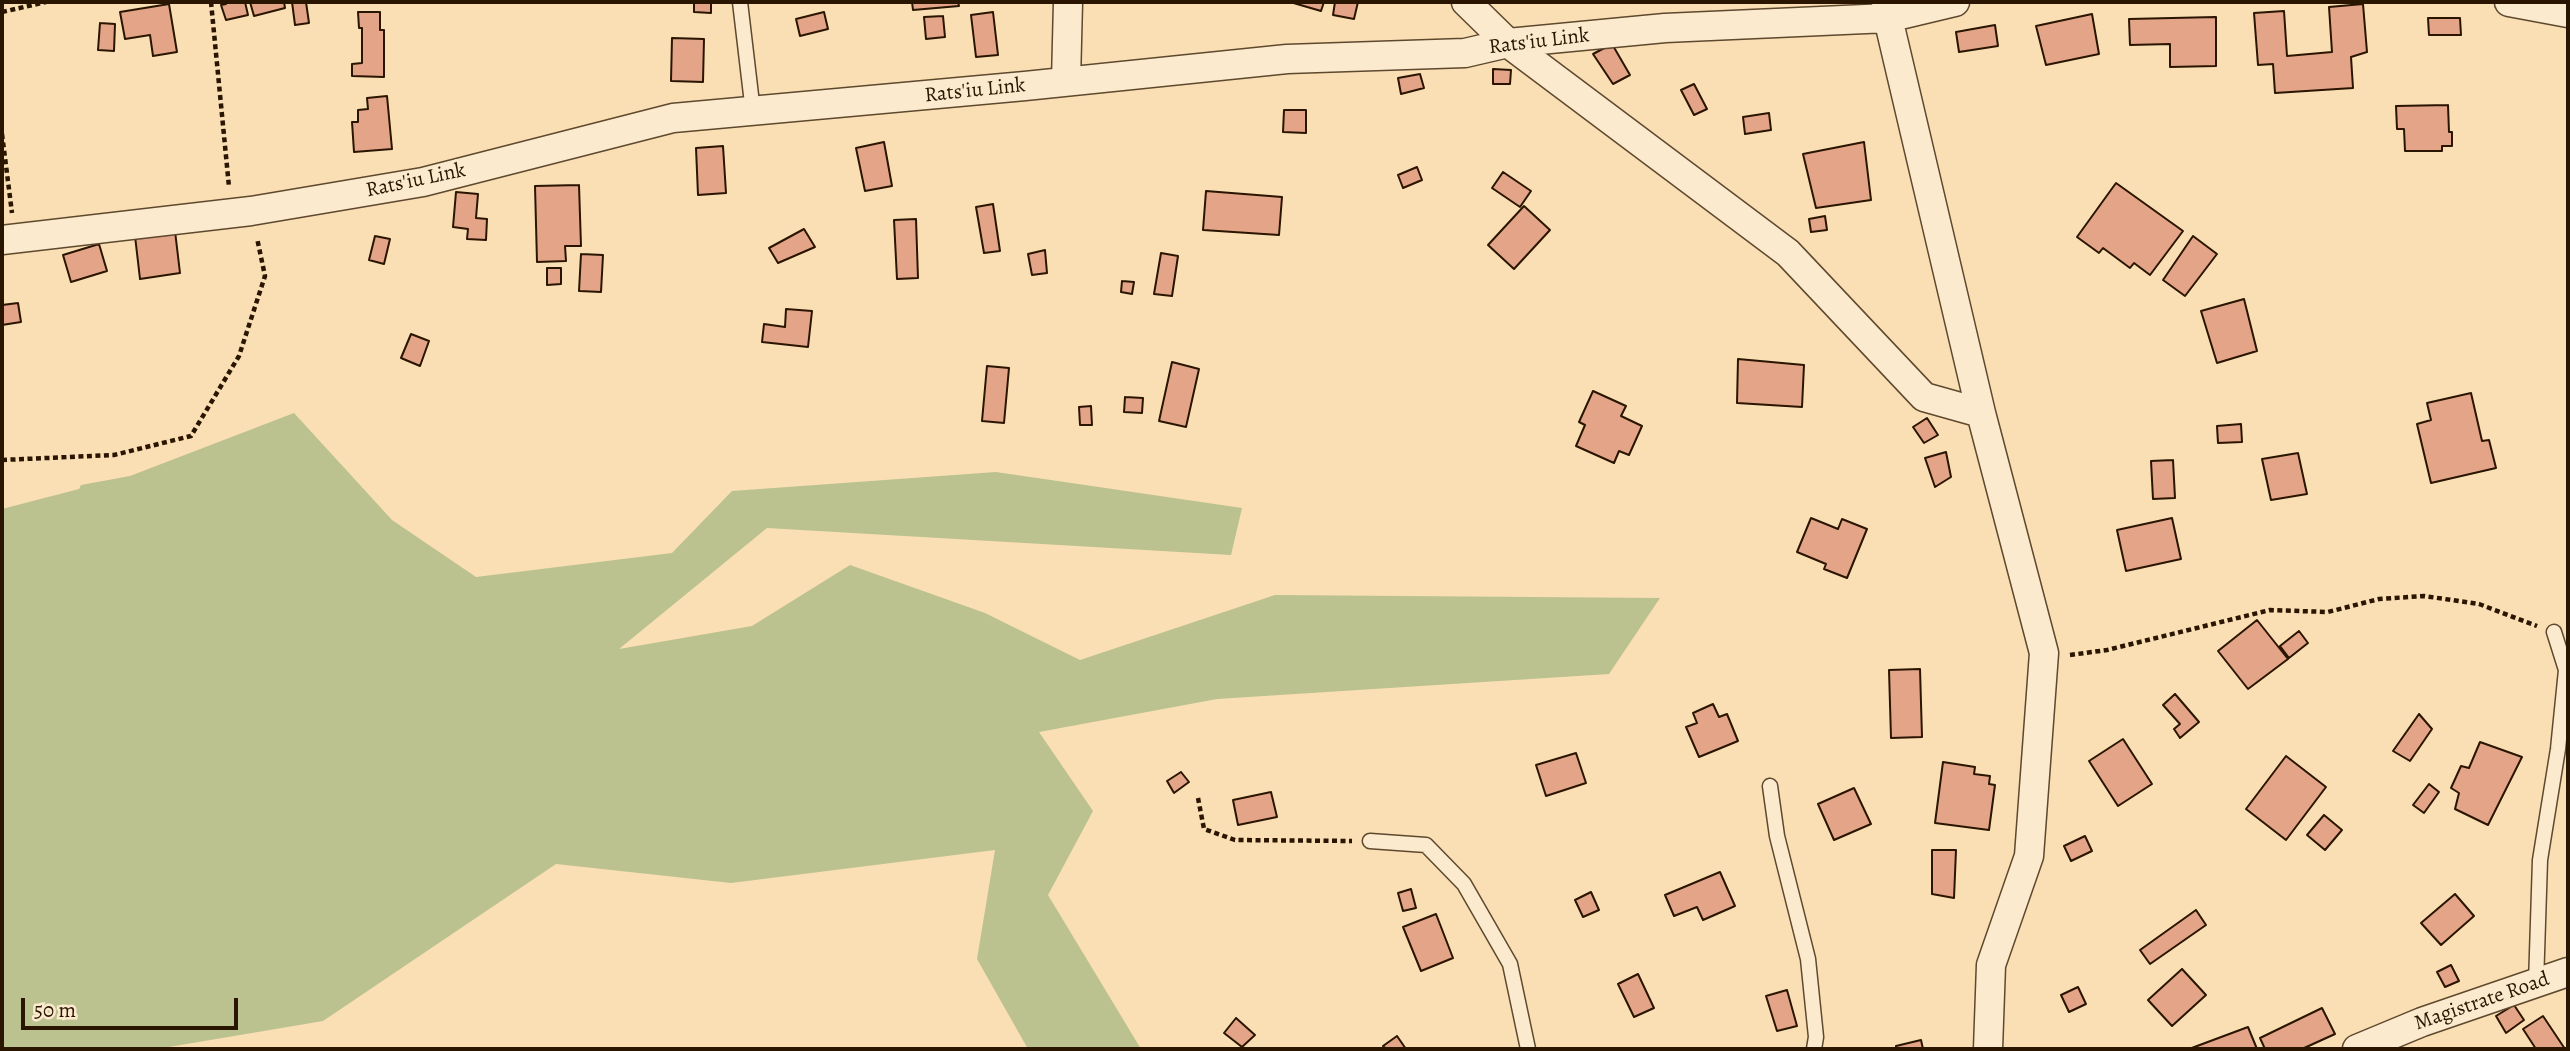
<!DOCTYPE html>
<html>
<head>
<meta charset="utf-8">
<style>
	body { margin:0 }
	#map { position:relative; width:2570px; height:1051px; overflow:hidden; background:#f9dfb3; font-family:Alegreya,serif }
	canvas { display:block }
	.frame { position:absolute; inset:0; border:4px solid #2a1501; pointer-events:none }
	.scale { position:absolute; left:21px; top:998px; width:217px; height:32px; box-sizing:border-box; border:4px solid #2a1501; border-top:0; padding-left:9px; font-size:21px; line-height:24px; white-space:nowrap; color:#2a1501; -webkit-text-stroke:5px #fbeace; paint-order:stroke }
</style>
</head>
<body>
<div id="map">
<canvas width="2570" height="1051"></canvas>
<div class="frame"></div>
<div class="scale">50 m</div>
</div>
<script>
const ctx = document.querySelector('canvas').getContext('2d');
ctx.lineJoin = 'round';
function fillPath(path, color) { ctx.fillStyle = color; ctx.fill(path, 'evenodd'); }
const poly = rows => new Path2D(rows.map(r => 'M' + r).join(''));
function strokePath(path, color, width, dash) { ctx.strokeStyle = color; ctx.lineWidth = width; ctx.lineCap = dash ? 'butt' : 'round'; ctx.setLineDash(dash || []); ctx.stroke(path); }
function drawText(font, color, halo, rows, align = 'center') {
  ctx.font = font + ' Alegreya,serif'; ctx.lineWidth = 5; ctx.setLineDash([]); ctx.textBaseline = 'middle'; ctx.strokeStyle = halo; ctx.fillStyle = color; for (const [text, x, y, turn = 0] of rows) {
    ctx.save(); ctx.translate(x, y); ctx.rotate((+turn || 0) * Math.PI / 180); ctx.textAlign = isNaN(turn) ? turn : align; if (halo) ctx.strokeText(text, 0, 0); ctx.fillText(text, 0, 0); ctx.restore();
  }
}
fillPath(poly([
	[294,413,392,520,476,577,672,553,732,491,996,472,1242,508,1231,555,767,528,619,649,752,626,850,565,985,613,1080,660,1275,595,1660,598,1609,674,1217,699,1039,732,1093,811,1048,895,1141,1049,1028,1049,977,959,995,850,731,883,556,864,323,1021,157,1049,2,1049,2,509,79,489,81,485,130,476]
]), '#bbc28f');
const building = poly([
	[226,2,245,2,248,15,226,20,221,5,226,4,226,2],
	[250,2,284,2,285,8,254,16,250,2],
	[292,2,306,2,309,23,295,25,292,2],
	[694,2,711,2,711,13,694,12,694,2],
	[912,2,958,2,959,6,913,10,912,2],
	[1290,2,1324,2,1321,11,1290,2],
	[1335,2,1358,2,1354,19,1333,15,1335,2],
	[169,4,177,52,153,56,150,35,125,39,120,12,169,4],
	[2363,4,2367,52,2351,57,2353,88,2275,93,2273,64,2258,65,2254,13,2284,11,2287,56,2332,52,2329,7,2363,4],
	[358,12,380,12,380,30,384,30,384,77,352,76,352,64,362,63,362,28,359,28,358,12],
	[824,12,828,29,800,36,796,19,824,12],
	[993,12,998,55,976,57,971,15,993,12],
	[2092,14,2099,54,2046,65,2036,26,2092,14],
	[943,16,945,37,926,39,924,17,943,16],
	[2216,17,2216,66,2170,67,2170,44,2130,45,2129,19,2216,17],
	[2428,18,2460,18,2461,35,2429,35,2428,18],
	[100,23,115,24,114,51,98,50,100,23],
	[1995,25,1998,46,1959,52,1956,32,1995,25],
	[672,38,704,39,703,82,671,81,672,38],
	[1612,44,1630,75,1613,84,1593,54,1612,44],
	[1493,69,1511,70,1510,84,1493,84,1493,69],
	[1420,74,1424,88,1401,94,1398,78,1420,74],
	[1694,84,1707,109,1694,115,1681,90,1694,84],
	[387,96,392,149,354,152,352,122,358,122,358,110,368,109,367,98,387,96],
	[2448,105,2449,132,2452,132,2452,146,2442,146,2442,151,2405,151,2404,129,2397,129,2396,106,2448,105],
	[1284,110,1306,110,1306,133,1283,132,1284,110],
	[1769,113,1771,130,1745,134,1743,117,1769,113],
	[884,142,892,186,865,191,856,148,884,142],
	[1864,142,1871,200,1816,208,1803,154,1864,142],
	[723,146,726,193,698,195,696,148,723,146],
	[1417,167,1422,180,1403,188,1398,175,1417,167],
	[1503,172,1531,191,1520,207,1492,188,1503,172],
	[2116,183,2183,231,2150,275,2134,263,2130,268,2103,248,2099,253,2077,237,2116,183],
	[579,185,581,246,565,246,566,261,537,262,535,186,579,185],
	[1206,191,1282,197,1279,235,1203,230,1206,191],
	[456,192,478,194,476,218,487,219,486,240,467,239,468,229,453,227,456,192],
	[993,204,1000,251,984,253,976,207,993,204],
	[1524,206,1550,230,1514,269,1488,245,1524,206],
	[1825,216,1827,230,1811,232,1809,219,1825,216],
	[916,219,918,278,897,279,894,220,916,219],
	[804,229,815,247,778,263,769,248,804,229],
	[175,231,180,273,140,279,135,236,175,231],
	[375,236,390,239,384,264,369,260,375,236],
	[2193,236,2217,254,2185,296,2163,280,2193,236],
	[99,244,107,271,71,282,63,255,99,244],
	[1045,250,1047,273,1032,275,1028,254,1045,250],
	[1161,253,1178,256,1172,296,1154,294,1161,253],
	[581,254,603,255,601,292,579,291,581,254],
	[547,268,561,268,561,284,547,285,547,268],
	[1122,281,1134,282,1132,294,1121,292,1122,281],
	[2244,299,2257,351,2217,363,2201,311,2244,299],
	[18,303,21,322,2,325,2,305,18,303],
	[786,309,812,311,808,347,762,342,764,324,785,327,786,309],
	[411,334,429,341,420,366,401,358,411,334],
	[1738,359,1804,365,1802,407,1737,403,1738,359],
	[1172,362,1199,369,1186,427,1159,421,1172,362],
	[987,366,1009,368,1004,423,982,421,987,366],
	[1593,391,1626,406,1621,416,1642,426,1629,455,1619,451,1614,463,1576,446,1585,425,1579,422,1593,391],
	[2471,393,2482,441,2489,440,2496,468,2431,483,2417,424,2431,420,2427,403,2471,393],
	[1125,397,1143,398,1142,413,1124,412,1125,397],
	[1091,406,1092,425,1080,425,1079,407,1091,406],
	[1927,418,1938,435,1924,443,1913,427,1927,418],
	[2241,424,2242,442,2218,443,2217,426,2241,424],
	[1946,452,1951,477,1935,487,1925,458,1946,452],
	[2298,453,2307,494,2271,500,2262,459,2298,453],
	[2173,460,2175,498,2153,499,2151,461,2173,460],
	[1811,518,1838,529,1842,519,1867,529,1847,578,1824,569,1826,564,1797,552,1811,518],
	[2172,518,2181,559,2126,571,2117,530,2172,518],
	[2257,620,2288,659,2248,689,2218,651,2257,620],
	[2299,631,2308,643,2289,658,2280,646,2299,631],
	[1920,669,1922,737,1891,738,1889,670,1920,669],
	[2175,694,2199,722,2180,738,2174,729,2180,724,2163,705,2175,694],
	[1713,704,1719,717,1727,714,1738,741,1699,757,1686,727,1697,723,1693,713,1713,704],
	[2419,714,2432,729,2410,761,2393,751,2419,714],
	[2123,739,2152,784,2118,806,2089,761,2123,739],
	[2480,742,2522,757,2488,825,2455,809,2459,793,2451,788,2461,766,2469,768,2480,742],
	[1576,753,1586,783,1546,796,1536,765,1576,753],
	[2286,756,2326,787,2286,840,2246,809,2286,756],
	[1943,762,1975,767,1974,774,1990,776,1989,784,1995,785,1989,830,1935,823,1943,762],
	[1181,772,1189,782,1174,793,1167,781,1181,772],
	[2429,784,2439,792,2424,813,2413,805,2429,784],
	[1854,788,1871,824,1834,840,1818,804,1854,788],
	[1271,792,1277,817,1238,825,1233,800,1271,792],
	[2324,815,2342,830,2325,850,2307,835,2324,815],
	[2085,836,2092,851,2071,861,2064,846,2085,836],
	[1932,850,1956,850,1954,898,1932,894,1932,850],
	[1720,872,1735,906,1703,920,1697,907,1674,916,1665,895,1720,872],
	[1411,889,1416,908,1403,911,1398,893,1411,889],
	[1591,892,1599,910,1583,917,1575,900,1591,892],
	[2455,894,2474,916,2441,945,2421,923,2455,894],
	[2196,910,2206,925,2150,964,2140,950,2196,910],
	[1436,914,1453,958,1421,971,1403,927,1436,914],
	[2451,965,2459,981,2445,987,2437,972,2451,965],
	[2182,969,2206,995,2172,1026,2148,1000,2182,969],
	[1638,974,1654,1008,1634,1017,1618,984,1638,974],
	[2078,987,2086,1004,2069,1012,2061,995,2078,987],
	[1787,990,1797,1026,1777,1031,1766,996,1787,990],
	[2514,1005,2524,1020,2506,1033,2496,1016,2514,1005],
	[2322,1008,2335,1034,2302,1049,2265,1049,2260,1038,2322,1008],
	[2543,1016,2565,1049,2536,1049,2523,1029,2543,1016],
	[1236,1018,1255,1035,1242,1047,1224,1033,1236,1018],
	[2248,1027,2257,1049,2189,1049,2248,1027],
	[1397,1036,1406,1049,1386,1049,1383,1046,1397,1036],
	[1921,1040,1923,1049,1896,1049,1896,1046,1921,1040]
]);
fillPath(building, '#e3a488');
strokePath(building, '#2a1501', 2);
const lane = poly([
	[740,2,753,112],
	[1770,786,1777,836,1808,959,1816,1037,1814,1049],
	[1370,841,1426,845,1464,884,1510,964,1528,1049],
	[2536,984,2540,860,2558,749,2566,670,2554,632]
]);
const street = poly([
	[1466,2,1508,43,1788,253,1924,397,1981,413],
	[1886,2,1888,18,1981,413,2044,653,2029,856,1991,965,1988,1049],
	[2509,2,2568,13],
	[1066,81,1068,2],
	[2,240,251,211,423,182,673,118,1025,86,1287,59,1465,53,1508,43,1665,28,1888,18,1955,2],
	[2357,1049,2422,1022,2568,972]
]);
strokePath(lane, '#5e482e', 17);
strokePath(street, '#5e482e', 31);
strokePath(poly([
	[211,2,229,187],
	[2,12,46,2],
	[2,134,12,213],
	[2,460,114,455,191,436,239,356,265,276,257,238],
	[2070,655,2107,650,2270,610,2328,612,2379,599,2424,596,2479,604,2537,626],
	[1198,798,1204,829,1235,840,1352,841]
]), '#2a1501', 4.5, [5, 3.5]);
strokePath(lane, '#fbeace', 14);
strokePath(street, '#fbeace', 28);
drawText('21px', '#2a1501', '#fbeace', [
	["Rats'iu Link",1539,42,-7],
	["Rats'iu Link",975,91,-6],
	["Rats'iu Link",416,181,-12],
	["Magistrate Road",2482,1002,-19]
]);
</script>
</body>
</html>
